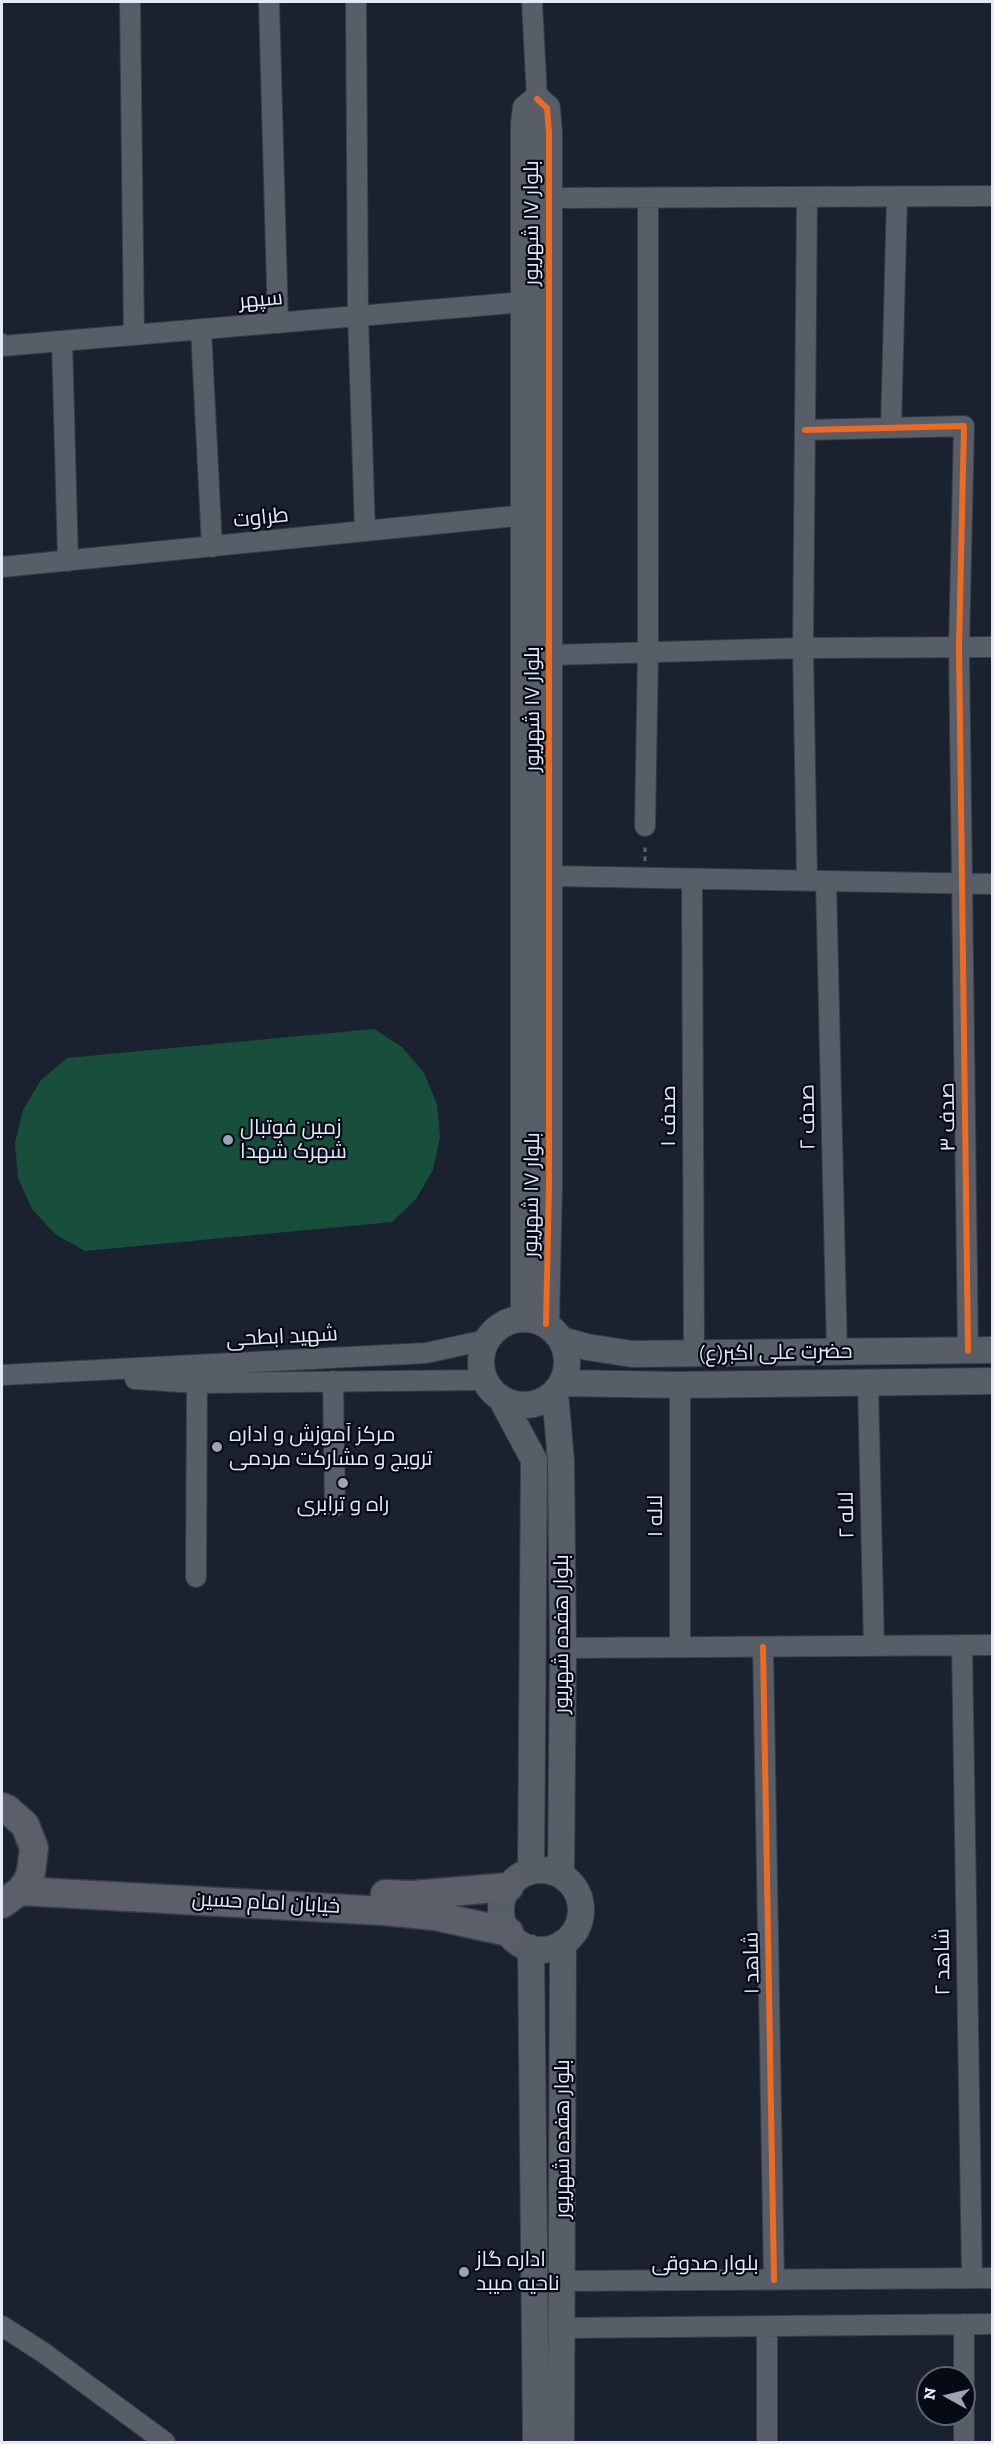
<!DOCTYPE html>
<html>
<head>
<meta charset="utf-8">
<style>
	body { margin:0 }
	#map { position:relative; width:994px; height:2444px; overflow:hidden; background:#1b222f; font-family:"Zilla Slab",serif }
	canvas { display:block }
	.frame { position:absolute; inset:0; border:3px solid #e1eafa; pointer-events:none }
	.north { position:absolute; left:916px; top:2366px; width:60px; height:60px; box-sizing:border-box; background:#050a14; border:2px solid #5d6470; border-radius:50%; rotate:278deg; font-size:16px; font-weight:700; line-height:24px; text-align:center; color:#e1eafa }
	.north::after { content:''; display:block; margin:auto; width:21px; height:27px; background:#9ca4b3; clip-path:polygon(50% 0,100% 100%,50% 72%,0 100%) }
</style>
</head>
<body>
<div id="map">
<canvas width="994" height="2444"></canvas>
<div class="frame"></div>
<div class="north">N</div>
</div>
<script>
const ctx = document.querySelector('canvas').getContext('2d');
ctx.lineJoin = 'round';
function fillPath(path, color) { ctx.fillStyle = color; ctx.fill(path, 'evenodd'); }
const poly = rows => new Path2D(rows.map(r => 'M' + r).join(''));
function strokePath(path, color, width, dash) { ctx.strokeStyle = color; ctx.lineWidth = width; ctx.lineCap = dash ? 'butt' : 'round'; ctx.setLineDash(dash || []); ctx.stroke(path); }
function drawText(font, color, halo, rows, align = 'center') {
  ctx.font = font + ' "Zilla Slab",Cairo,serif'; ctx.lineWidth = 4.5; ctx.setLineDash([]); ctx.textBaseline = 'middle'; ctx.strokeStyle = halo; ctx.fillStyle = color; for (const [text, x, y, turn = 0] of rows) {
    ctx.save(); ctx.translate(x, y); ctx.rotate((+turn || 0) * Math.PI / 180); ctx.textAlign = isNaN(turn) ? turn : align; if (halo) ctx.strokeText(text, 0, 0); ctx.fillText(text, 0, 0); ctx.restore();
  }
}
fillPath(poly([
	[374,1029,402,1047,424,1073,437,1104,440,1137,433,1170,416,1199,392,1222,85,1251,55,1234,32,1209,18,1178,15,1143,23,1110,41,1080,67,1058]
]), '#184e3c');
const minor = poly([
	[130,2,134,335],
	[269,2,278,323],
	[356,2,358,316,365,531],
	[532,2,537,99],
	[549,198,992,196],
	[201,329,212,547],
	[62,341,68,561],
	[2,344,2,346,524,302],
	[891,428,897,197],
	[805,430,964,426,959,647,968,1351],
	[2,567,536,514],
	[549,655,803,648,992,647],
	[645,826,648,652,648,198],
	[549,876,992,884],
	[692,879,694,1354],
	[807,881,803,648,807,197],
	[826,881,837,1352],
	[2,1375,426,1353,486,1340],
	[135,1379,197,1383,486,1380],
	[333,1381,335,1506],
	[868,1384,874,1646],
	[196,1577,197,1383],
	[962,1645,972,2278],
	[680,1647,680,1385],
	[763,1647,774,2280],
	[563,1648,992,1645],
	[562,2281,992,2278],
	[2,2326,44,2353,165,2442],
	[562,2328,992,2324],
	[964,2409,964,2324],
	[767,2442,767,2326],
	[964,2442,964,2414]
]);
const tertiary = poly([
	[524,1318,524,123,526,108,537,99,547,108,549,133,549,1184,546,1324],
	'481 1362a43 43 0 1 1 86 0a43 43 0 1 1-86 0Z',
	[562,1340,587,1347,632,1354,992,1350],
	[562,1383,680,1385,992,1381],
	[555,1393,561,1461,563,1648,561,1875],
	[502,1400,534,1460,531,1871],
	'501 1910a40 40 0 1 1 80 0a40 40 0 1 1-80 0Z',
	[531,1948,536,2442],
	[561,2442,563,1943]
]);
const secondary = poly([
	[2,1807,7,1809,25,1825,34,1848,31,1872,27,1882,20,1891,2,1904],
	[20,1891,384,1911,435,1916,509,1932],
	[385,1894,412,1895,509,1887]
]);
strokePath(minor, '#373c48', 22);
strokePath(tertiary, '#373c48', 28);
strokePath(secondary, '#373c48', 31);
strokePath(poly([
	[645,861,645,843]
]), '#5c616a', 3, [4.5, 4.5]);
strokePath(minor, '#575e67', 20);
strokePath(tertiary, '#575e67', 26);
strokePath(secondary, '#5c5e6a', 28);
strokePath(poly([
	[537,99,547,108,549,133,549,1184,546,1324],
	[805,430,964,426,959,647,968,1351],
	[763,1647,774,2280]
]), '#ed6a23', 6);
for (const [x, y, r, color] of [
	[228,1140,6,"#9ca4b3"],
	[217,1447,6,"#9ca4b3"],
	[343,1483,6,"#9ca4b3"],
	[464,2272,6,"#9ca4b3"]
]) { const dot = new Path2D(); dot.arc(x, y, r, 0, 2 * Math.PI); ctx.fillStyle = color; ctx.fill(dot); strokePath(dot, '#050a14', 2); }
drawText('21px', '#e1eafa', '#050a14', [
	["بلوار ۱۷ شهریور",532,223,-90],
	["سپهر",261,300,-5],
	["طراوت",261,518,-6],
	["بلوار ۱۷ شهریور",533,709,-90],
	["صدف ۱",669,1116,-90],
	["صدف ۲",808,1117,-91],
	["صدف ۳",948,1117,-91],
	["بلوار ۱۷ شهریور",532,1195,-89],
	["شهید ابطحی",282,1337,-3],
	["حضرت علی اکبر(ع)",776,1353,-1],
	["لاله ۲",847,1515,-91],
	["لاله ۱",656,1516,-90],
	["بلوار هفده شهریور",562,1634,-90],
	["خیابان امام حسین",266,1903,3],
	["شاهد ۲",943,1962,-91],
	["شاهد ۱",752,1963,-91],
	["بلوار هفده شهریور",563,2139,-90],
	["بلوار صدوقی",705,2264]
]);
drawText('21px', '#e1eafa', '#050a14', [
	["زمین فوتبال",240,1128],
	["شهرک شهدا",240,1152],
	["مرکز آموزش و اداره",229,1435],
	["ترویج و مشارکت مردمی",229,1459],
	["راه و ترابری",343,1505,"center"],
	["اداره گاز",476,2260],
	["ناحیه میبد",476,2284]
], 'left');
</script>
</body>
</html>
